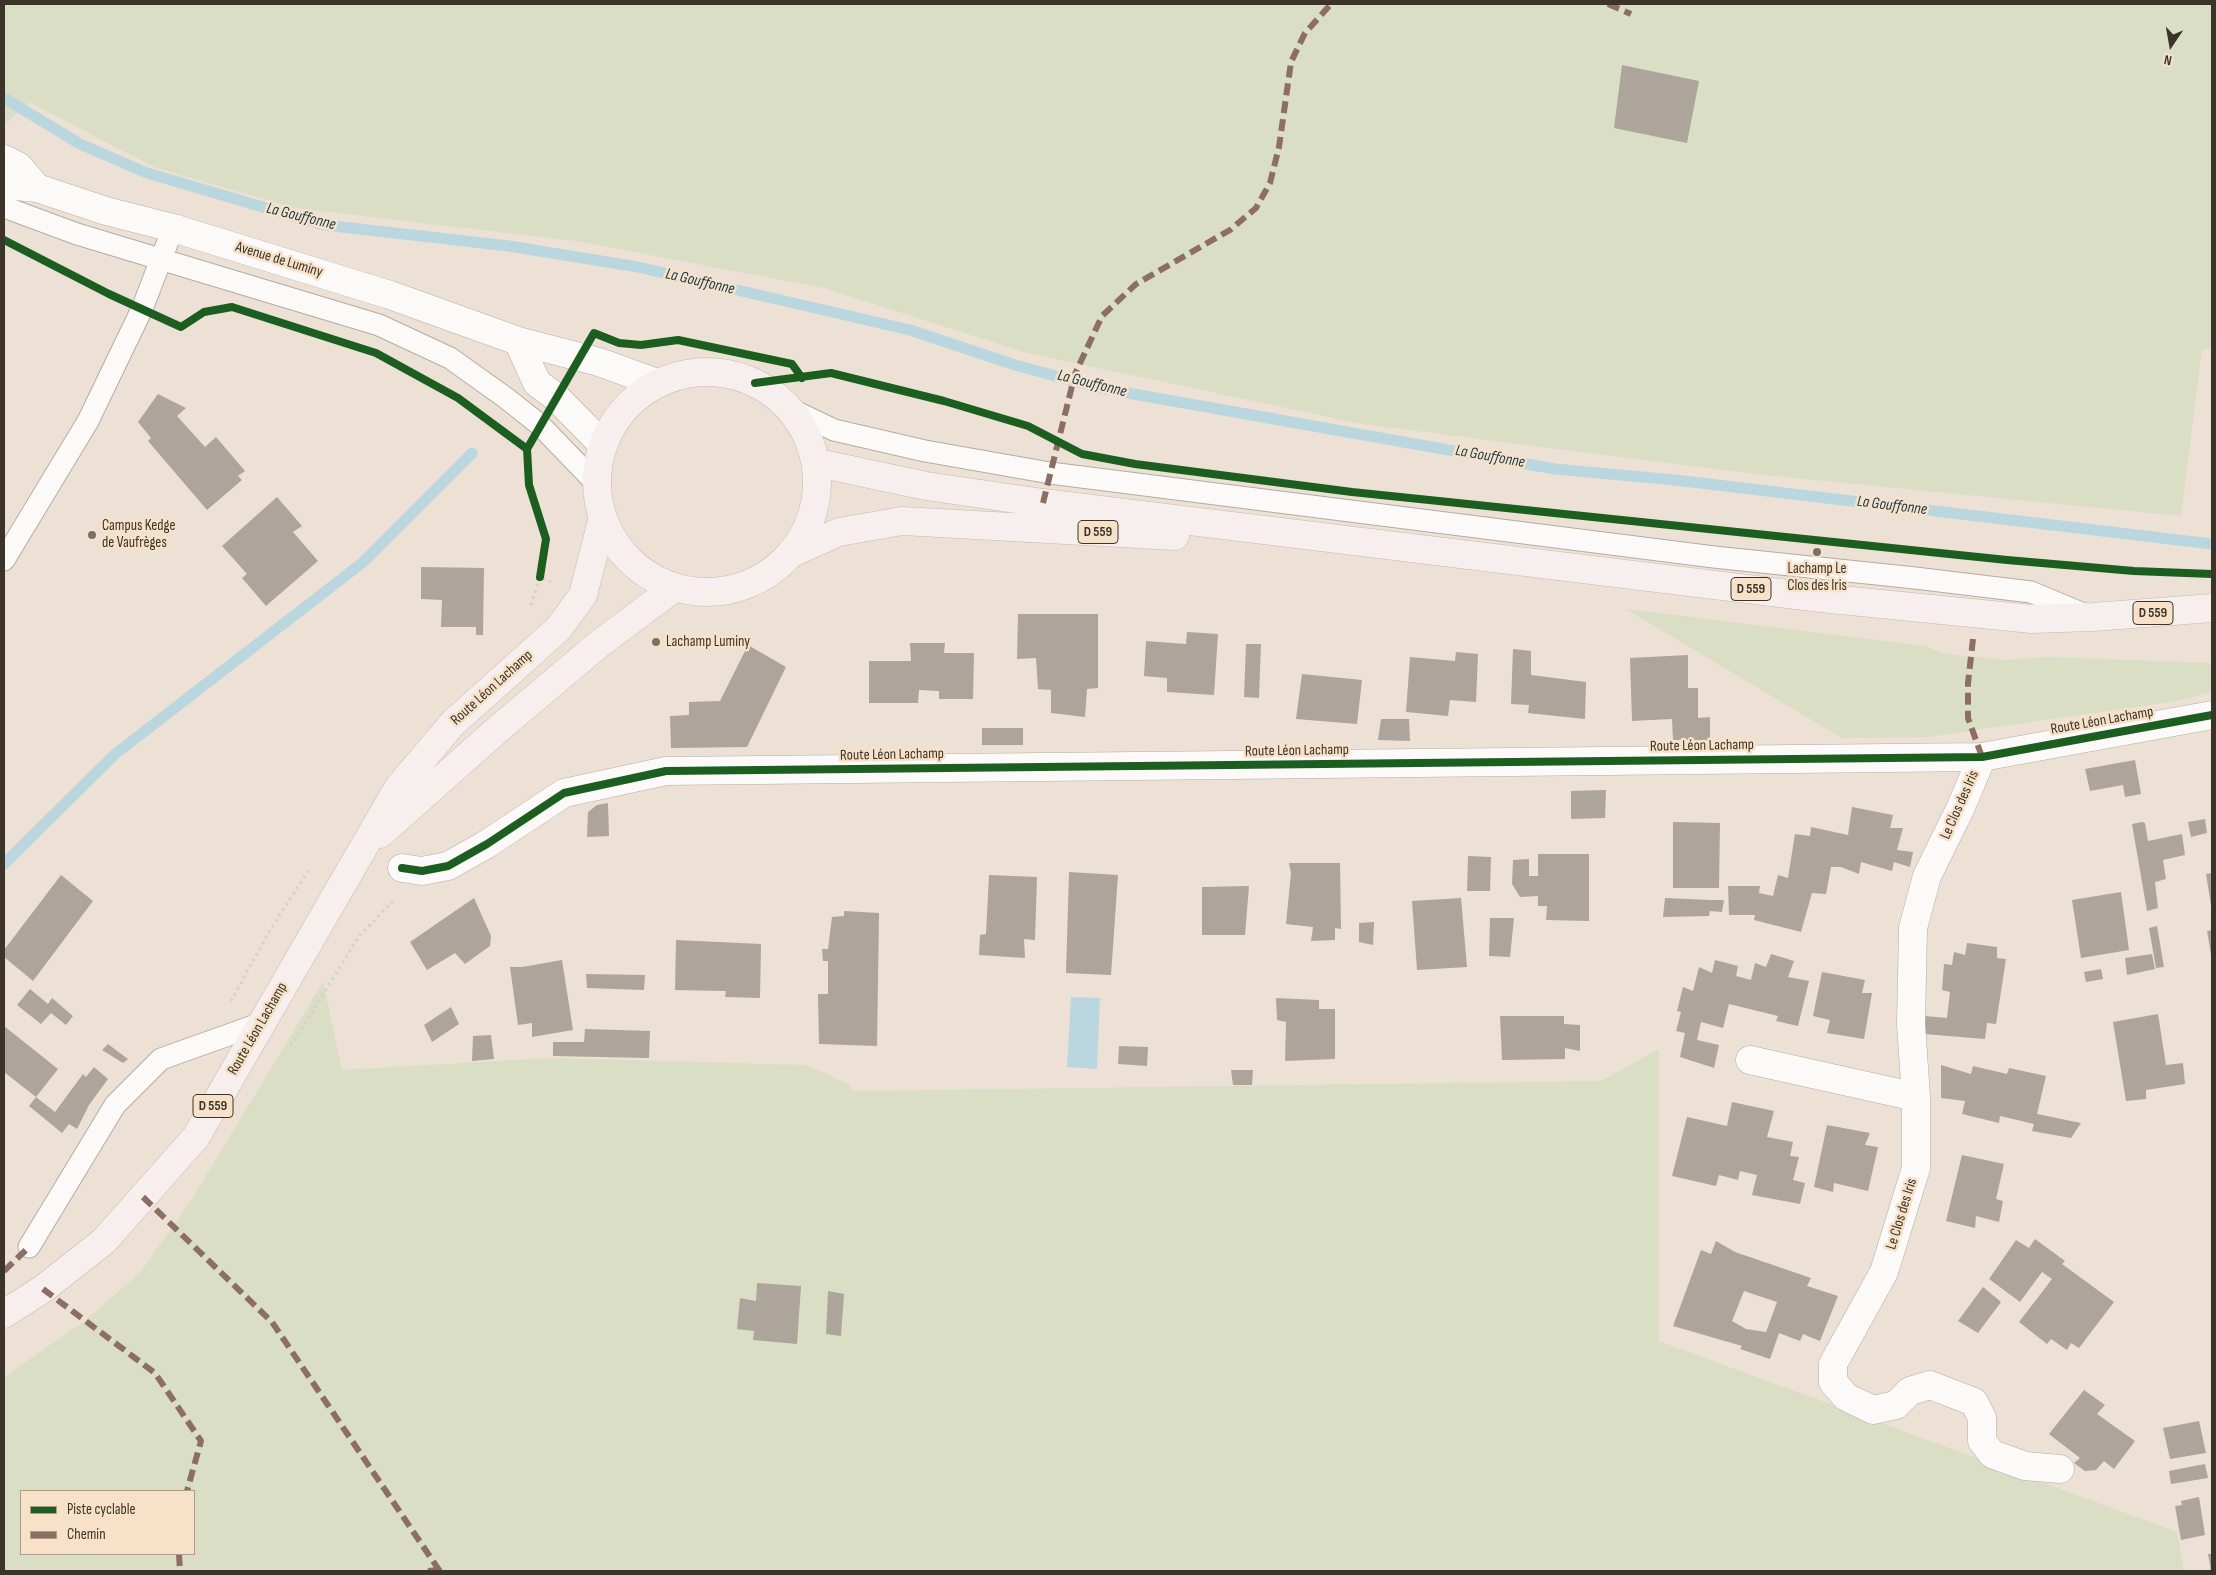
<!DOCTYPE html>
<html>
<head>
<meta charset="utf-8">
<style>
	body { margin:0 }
	#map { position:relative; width:2216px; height:1575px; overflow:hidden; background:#ece1d4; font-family:"Sofia Sans Condensed",sans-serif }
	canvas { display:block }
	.frame { position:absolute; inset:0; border:5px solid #3c342a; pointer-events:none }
	.legend { position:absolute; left:20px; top:1490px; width:175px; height:65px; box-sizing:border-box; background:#f7e2c9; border:1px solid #ac9c89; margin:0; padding:6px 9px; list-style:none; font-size:15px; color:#3c342a }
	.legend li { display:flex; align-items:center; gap:10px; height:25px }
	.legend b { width:25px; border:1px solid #ac9c89 }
	.north { position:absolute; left:2146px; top:20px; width:50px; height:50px; -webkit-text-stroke:4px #f7e2c9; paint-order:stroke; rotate:192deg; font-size:14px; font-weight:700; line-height:20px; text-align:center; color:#3c342a }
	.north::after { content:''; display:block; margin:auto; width:18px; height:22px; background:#3c342a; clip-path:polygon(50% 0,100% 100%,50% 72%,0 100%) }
</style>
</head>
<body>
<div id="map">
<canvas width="2216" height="1575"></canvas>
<div class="frame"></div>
<ul class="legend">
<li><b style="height:6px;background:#1b5e20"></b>Piste cyclable</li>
<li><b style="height:6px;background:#8d6e63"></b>Chemin</li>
</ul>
<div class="north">N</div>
</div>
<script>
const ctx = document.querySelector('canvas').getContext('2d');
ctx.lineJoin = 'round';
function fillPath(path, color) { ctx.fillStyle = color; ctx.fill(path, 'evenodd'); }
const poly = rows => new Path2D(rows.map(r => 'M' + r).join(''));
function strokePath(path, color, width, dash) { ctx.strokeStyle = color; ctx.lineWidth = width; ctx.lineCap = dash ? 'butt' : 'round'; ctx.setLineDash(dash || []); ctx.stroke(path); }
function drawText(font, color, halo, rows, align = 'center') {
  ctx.font = font + ' "Sofia Sans Condensed",sans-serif'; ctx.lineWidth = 5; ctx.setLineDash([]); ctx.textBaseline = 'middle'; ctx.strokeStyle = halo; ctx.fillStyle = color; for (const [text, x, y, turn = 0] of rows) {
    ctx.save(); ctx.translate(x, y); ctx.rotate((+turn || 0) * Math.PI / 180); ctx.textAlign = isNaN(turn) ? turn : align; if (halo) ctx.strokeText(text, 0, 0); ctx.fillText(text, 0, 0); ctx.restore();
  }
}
fillPath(poly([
	[4,4,2212,4,2212,348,2202,350,2181,516,1754,474,1362,424,1027,353,824,288,576,241,295,208,154,167,29,102,4,125],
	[1626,609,1925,646,1946,654,2007,660,2047,657,2211,663,2212,692,2177,701,1928,737,1842,738],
	[323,982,342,1070,551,1058,807,1065,848,1084,853,1091,1601,1081,1659,1049,1659,1341,2177,1532,2184,1571,4,1571,4,1377,83,1322,140,1273,190,1202],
	[21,1491,194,1491,194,1554,21,1554]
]), '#dadec4');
fillPath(poly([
	[1071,997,1100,998,1097,1069,1067,1067]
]), '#bad6df');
strokePath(poly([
	[4,98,80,144,147,173,324,225,509,246,638,267,910,330,1015,365,1100,388,1555,469,1675,480,2212,544],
	[4,864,114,755,362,563,472,453]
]), '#bad6df', 11);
fillPath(poly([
	[1622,65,1699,81,1687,143,1614,128],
	[158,394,186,408,177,416,205,447,216,437,245,471,238,476,242,480,207,510,148,441,151,438,138,422],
	[277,497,302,526,293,532,318,561,266,606,242,578,247,574,222,546],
	[421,567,484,568,483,635,476,635,476,627,441,627,442,600,421,599],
	[1018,614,1098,614,1098,688,1087,689,1085,717,1051,713,1051,690,1038,689,1036,658,1017,659],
	[1187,632,1218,634,1214,695,1167,692,1167,678,1144,676,1146,641,1186,644],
	[910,643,945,643,944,653,974,653,973,699,939,699,939,691,919,690,918,703,869,703,869,661,911,661],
	[1246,644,1261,644,1259,698,1244,697],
	[748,645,786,667,747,747,671,748,670,716,689,715,689,702,720,701],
	[1513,649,1531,651,1531,675,1586,682,1585,719,1528,713,1529,705,1511,704],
	[1456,652,1478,654,1476,702,1450,700,1448,716,1406,712,1410,657,1455,661],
	[1688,655,1688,688,1698,688,1698,718,1710,717,1710,740,1673,740,1672,719,1632,721,1630,658],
	[1302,674,1362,680,1357,724,1296,719],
	[1381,719,1409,719,1410,741,1378,740],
	[982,728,1023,728,1023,745,982,745],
	[2135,760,2141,794,2125,797,2123,785,2090,791,2085,769],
	[1606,790,1605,818,1571,819,1571,791],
	[608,803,609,836,587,837,588,812,597,805],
	[1852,807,1893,815,1890,828,1903,828,1897,850,1913,852,1910,867,1894,862,1892,871,1861,862,1859,874,1841,867,1831,867,1826,894,1812,893,1801,932,1754,920,1755,915,1729,915,1728,886,1760,886,1759,893,1773,896,1778,875,1788,878,1795,834,1810,836,1811,827,1848,835],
	[2205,819,2207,833,2191,837,2188,822],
	[1673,822,1720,823,1719,888,1673,888],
	[2142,822,2145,823,2148,841,2182,834,2185,855,2163,860,2166,879,2155,882,2158,908,2147,911,2132,824],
	[1538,854,1589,854,1589,921,1546,920,1547,906,1538,906,1538,896,1520,897,1512,884,1513,860,1529,859,1529,876,1538,876],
	[1468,856,1491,857,1490,891,1467,891],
	[1289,863,1340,863,1341,929,1335,928,1335,940,1311,941,1313,927,1286,924,1291,873],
	[1069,872,1118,875,1111,975,1066,973],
	[2212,873,2212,905,2211,905,2206,874],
	[61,875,93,901,33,981,4,957,4,950],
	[989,875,1037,877,1035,940,1024,939,1025,958,979,955,980,935,986,934],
	[1249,886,1245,935,1202,935,1202,887],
	[2121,892,2129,950,2081,958,2072,900],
	[474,898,491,936,490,946,465,964,455,953,427,970,410,942],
	[1461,898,1467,967,1417,970,1412,901],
	[1665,898,1711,900,1724,900,1722,912,1710,911,1709,916,1663,917],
	[844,911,879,913,877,1046,819,1044,818,994,828,994,828,961,823,961,822,949,828,949,832,917,844,916],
	[1490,918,1514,918,1510,957,1489,956],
	[1374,922,1373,945,1359,942,1359,923],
	[2157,926,2164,967,2156,968,2149,928],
	[2212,930,2212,955,2211,955,2207,931],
	[676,940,761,944,760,998,725,997,726,991,675,990],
	[1967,943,1997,947,1997,958,2006,959,1996,1024,1987,1023,1985,1039,1924,1034,1925,1016,1947,1018,1950,992,1942,990,1944,964,1952,965,1954,952,1965,955],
	[1771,954,1794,961,1788,977,1809,981,1798,1026,1776,1021,1778,1016,1729,1004,1723,1028,1701,1022,1697,1040,1719,1045,1714,1068,1680,1057,1685,1033,1676,1031,1681,1012,1677,1011,1683,987,1693,991,1699,967,1712,973,1715,960,1738,966,1736,976,1751,980,1755,963,1766,967],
	[2152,954,2155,969,2127,975,2125,958],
	[562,960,573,1030,532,1037,532,1023,518,1025,510,967,522,967],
	[2101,969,2103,979,2086,982,2084,972],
	[1822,972,1865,980,1862,993,1872,993,1864,1039,1827,1033,1830,1020,1813,1016],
	[586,974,645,975,644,990,587,988],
	[30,989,48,1004,52,998,73,1016,66,1025,51,1013,41,1024,17,1005],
	[1276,998,1319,1000,1319,1009,1335,1009,1335,1059,1285,1061,1286,1022,1277,1020],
	[451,1007,459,1024,432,1042,424,1025],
	[2158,1014,2166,1065,2183,1063,2185,1084,2146,1090,2146,1099,2126,1101,2113,1022],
	[1500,1016,1564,1016,1564,1024,1580,1025,1580,1051,1565,1048,1565,1059,1502,1060],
	[4,1026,58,1069,36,1097,4,1072],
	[585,1029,650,1031,649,1058,553,1056,553,1042,584,1042],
	[491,1035,494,1059,472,1061,473,1036],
	[108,1044,128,1059,123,1063,102,1050],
	[1119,1046,1148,1047,1147,1066,1118,1064],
	[1941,1065,1971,1074,1973,1066,2007,1074,2009,1068,2046,1076,2037,1114,2081,1123,2071,1138,2032,1131,2034,1124,2000,1116,1999,1123,1962,1114,1965,1101,1941,1098],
	[94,1067,108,1079,89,1105,77,1129,69,1124,62,1133,29,1106,36,1097,55,1112,83,1074,86,1077],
	[1231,1070,1253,1070,1252,1085,1233,1085],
	[1732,1102,1774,1111,1767,1137,1793,1142,1790,1156,1799,1157,1793,1180,1805,1183,1800,1204,1752,1195,1757,1175,1740,1171,1738,1180,1719,1175,1716,1186,1672,1176,1687,1117,1727,1126],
	[1827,1125,1870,1133,1865,1145,1878,1147,1868,1191,1834,1183,1833,1192,1814,1187],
	[1962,1155,2004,1164,1996,1199,2003,1201,1999,1222,1976,1216,1975,1228,1946,1221],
	[2035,1239,2065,1261,2062,1264,2114,1302,2079,1348,2071,1343,2067,1350,2051,1339,2047,1344,2019,1322,2052,1279,2042,1272,2020,1302,1989,1279,2016,1240,2029,1248],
	[1716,1241,1735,1252,1811,1278,1807,1286,1838,1296,1820,1341,1803,1334,1800,1341,1779,1333,1770,1359,1740,1349,1742,1346,1673,1326,1701,1250,1711,1254],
	[1744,1291,1777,1302,1766,1332,1746,1329,1732,1321],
	[757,1283,801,1286,797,1344,753,1340,754,1331,737,1329,740,1298,756,1301],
	[1983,1287,2001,1302,1978,1333,1958,1321],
	[828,1291,844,1294,841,1336,826,1334],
	[2084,1390,2105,1405,2097,1414,2135,1441,2114,1469,2104,1461,2096,1470,2085,1471,2074,1463,2080,1458,2049,1434],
	[2199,1421,2206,1453,2170,1459,2163,1428],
	[2205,1464,2208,1478,2171,1484,2169,1471],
	[2199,1497,2205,1535,2181,1540,2175,1506,2182,1505,2181,1501],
	[2208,1554,2212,1554,2212,1571,2211,1571]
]), '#ada49b');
const lane = poly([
	[4,207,77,234,379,325,450,358,506,398,540,425,595,482],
	[790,409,834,430,925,451,1050,473,1714,557,1915,578,2031,592,2086,615],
	[4,560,88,421,142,309,173,228],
	[29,1247,115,1105,161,1059,262,1023]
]);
const street = poly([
	[1982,757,1961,807,1927,876,1913,928,1911,1024,1916,1097,1916,1168,1884,1272,1833,1364,1833,1382,1846,1397,1873,1410,1896,1405,1910,1391,1930,1385,1974,1402,1982,1418,1982,1441,1992,1454,2025,1466,2060,1469],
	[402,868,422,871,448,866,487,844,564,793,666,771,1982,757,2212,715],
	[1750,1060,1916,1097]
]);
const secondary = poly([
	[4,159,18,166,37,188],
	[4,185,37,188,106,211,173,228,390,295,518,341,599,362,657,383],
	[518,341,537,383,556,397,602,444]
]);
const primary = poly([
	'597 482a110 110 0 1 1 220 0a110 110 0 1 1-220 0Z',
	[818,463,926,486,1043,503,1821,598,2032,619,2093,617,2212,608],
	[792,553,839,532,902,521,1175,536],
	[380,834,497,730,599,644,674,588],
	[4,1314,43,1289,104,1241,196,1137,398,788,453,723,558,629,583,595,602,521]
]);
strokePath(lane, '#b4aca1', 23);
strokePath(street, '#b4aca1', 29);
strokePath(secondary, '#b4aca1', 29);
strokePath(primary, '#c7b7b2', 29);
strokePath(poly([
	[531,605,540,577,551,582],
	[231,1001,270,930,308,871],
	[290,1045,293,1043,359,936,393,901]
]), '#d4d1cc', 3, [2.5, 4]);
strokePath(lane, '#fcfaf9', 21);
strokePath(street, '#fcfaf9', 28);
strokePath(secondary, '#fcfaf9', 28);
strokePath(primary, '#f6efee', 28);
strokePath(poly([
	[1608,4,1631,14],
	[1043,503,1075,374,1102,316,1136,284,1230,230,1256,208,1270,183,1279,147,1291,62,1305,33,1331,4],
	[1973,639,1968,683,1968,718,1982,757],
	[143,1197,272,1322,439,1570],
	[4,1271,29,1247],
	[43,1289,155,1373,201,1441,187,1491],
	[179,1554,180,1571],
	[428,1571,439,1570,439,1571]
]), '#8d6e63', 6, [12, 6]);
strokePath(poly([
	[4,240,109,294,181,327,204,312,232,307,376,353,458,398,527,449],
	[755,383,831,373,944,401,1028,426,1082,454,1135,464,1352,492,2007,560,2134,571,2212,574],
	[540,577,546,539,529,485,527,449,594,333,619,343,641,345,678,340,792,364,802,378],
	[402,868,422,871,448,866,487,844,564,793,666,771,1982,757,2212,715]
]), '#1b5e20', 8);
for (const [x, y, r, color] of [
	[92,535,5,"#7a7166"],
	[1817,552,5,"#7a7166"],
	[656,642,5,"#7a7166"]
]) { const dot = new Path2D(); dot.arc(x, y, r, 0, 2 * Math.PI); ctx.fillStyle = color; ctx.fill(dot); strokePath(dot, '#f7e2c9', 2); }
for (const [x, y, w] of [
	[1098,532,40],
	[1751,589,40],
	[2153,613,40],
	[213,1106,40]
]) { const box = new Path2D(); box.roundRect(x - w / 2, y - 11.5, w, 23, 4); ctx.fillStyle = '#f7e2c9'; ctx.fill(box); strokePath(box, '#3c342a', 1); }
drawText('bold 14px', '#3c342a', null, [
	["D 559",1098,532],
	["D 559",1751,589],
	["D 559",2153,613],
	["D 559",213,1106]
]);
drawText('15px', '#3c342a', '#f7e2c9', [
	["Avenue de Luminy",279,260,17],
	["Route Léon Lachamp",492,688,-42],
	["Route Léon Lachamp",2102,721,-10],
	["Route Léon Lachamp",1702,746,-1],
	["Route Léon Lachamp",1297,751,-1],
	["Route Léon Lachamp",892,755,-1],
	["Le Clos des Iris",1960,805,-66],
	["Route Léon Lachamp",258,1029,-60],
	["Le Clos des Iris",1902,1214,-73]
]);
drawText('15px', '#3c342a', '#f7e2c9', [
	["Campus Kedge",102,526],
	["de Vaufrèges",102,543],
	["Lachamp Le",1817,569,"center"],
	["Clos des Iris",1817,586,"center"],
	["Lachamp Luminy",666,642]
], 'left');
drawText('italic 16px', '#143b4a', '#f7e2c9', [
	["La Gouffonne",301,217,14],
	["La Gouffonne",700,282,13],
	["La Gouffonne",1092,384,14],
	["La Gouffonne",1490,457,10],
	["La Gouffonne",1892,506,7]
]);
</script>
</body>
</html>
